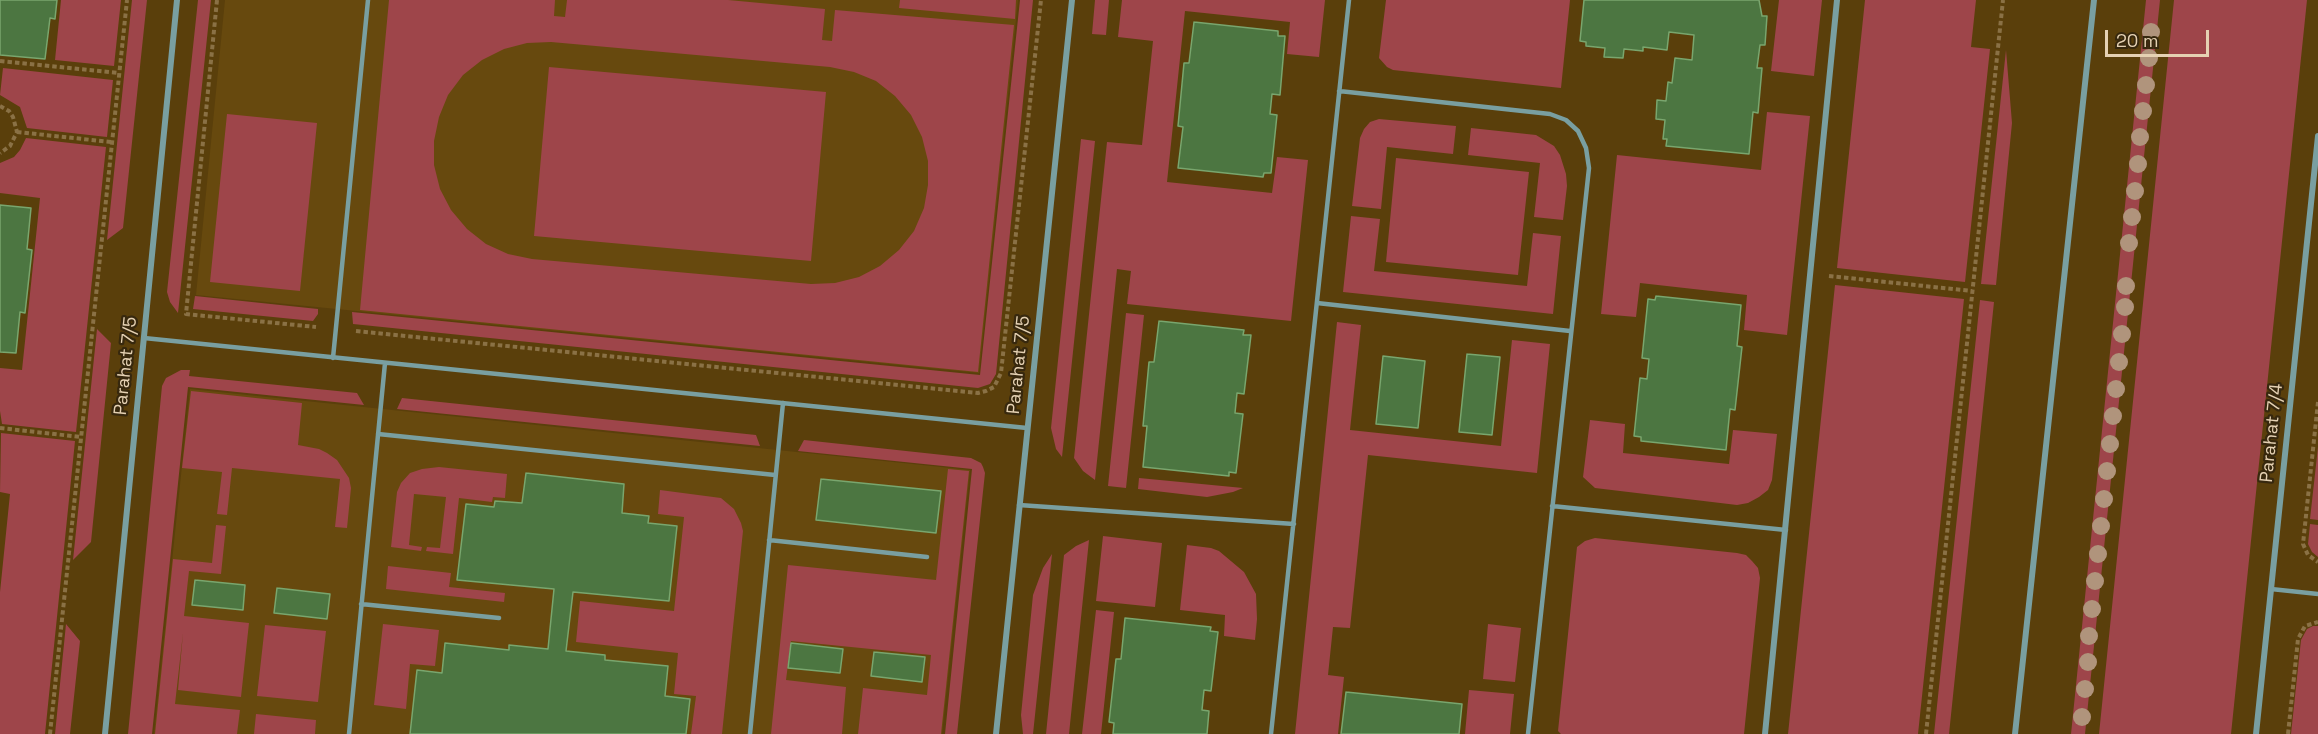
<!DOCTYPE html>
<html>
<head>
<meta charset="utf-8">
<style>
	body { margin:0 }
	#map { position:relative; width:2318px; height:734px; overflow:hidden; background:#5a3f0b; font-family:"Space Grotesk",sans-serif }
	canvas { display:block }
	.scale { position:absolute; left:2105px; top:30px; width:104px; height:27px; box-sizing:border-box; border:3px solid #e5d1b3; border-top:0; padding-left:8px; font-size:18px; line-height:21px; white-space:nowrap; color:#e5d1b3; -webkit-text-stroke:4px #37280e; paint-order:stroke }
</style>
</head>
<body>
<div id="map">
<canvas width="2318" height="734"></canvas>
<div class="scale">20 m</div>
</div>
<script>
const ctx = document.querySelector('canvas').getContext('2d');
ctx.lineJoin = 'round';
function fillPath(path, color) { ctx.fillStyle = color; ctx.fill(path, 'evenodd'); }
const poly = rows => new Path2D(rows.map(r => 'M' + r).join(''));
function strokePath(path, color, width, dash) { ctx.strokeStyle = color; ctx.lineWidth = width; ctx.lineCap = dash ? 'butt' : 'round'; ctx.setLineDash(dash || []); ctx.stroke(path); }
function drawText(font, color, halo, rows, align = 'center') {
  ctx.font = font + ' "Space Grotesk",sans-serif'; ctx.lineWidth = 4.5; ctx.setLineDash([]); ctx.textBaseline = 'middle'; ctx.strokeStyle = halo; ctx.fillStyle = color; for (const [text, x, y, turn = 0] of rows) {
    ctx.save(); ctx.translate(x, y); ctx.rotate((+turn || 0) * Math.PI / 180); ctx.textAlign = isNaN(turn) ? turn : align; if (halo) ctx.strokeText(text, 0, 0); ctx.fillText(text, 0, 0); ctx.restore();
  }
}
fillPath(poly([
	[225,0,1018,0,979,373,196,295],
	[190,389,970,470,942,734,154,734]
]), '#67490e');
fillPath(poly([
	[61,0,121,0,114,66,55,60],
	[132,0,147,0,123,228,107,240],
	[198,0,211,0,178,313,170,302,167,292],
	[389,0,555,0,554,16,565,17,567,0,728,0,825,9,822,40,832,41,835,10,1014,25,978,372,360,310],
	[551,42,830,67,854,72,876,81,895,96,911,115,922,137,928,161,928,185,924,208,914,231,899,250,880,266,859,277,835,283,811,284,532,259,508,254,486,244,467,229,451,210,440,189,434,165,434,141,439,117,448,95,463,75,482,60,504,49,527,43],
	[900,0,1016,0,1015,19,899,8],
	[1020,0,1033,0,996,374,990,384,978,388,353,324,352,312,980,375],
	[1095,0,1109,0,1106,35,1092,34],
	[1122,0,1325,0,1319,57,1287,54,1290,22,1185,11,1167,182,1272,193,1277,157,1308,160,1291,321,1127,304,1131,271,1117,269,1095,480,1083,471,1074,458,1107,142,1142,145,1153,41,1118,37],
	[1386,0,1570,0,1561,88,1393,70,1387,67,1379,58],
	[1779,0,1822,0,1814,76,1771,71],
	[1865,0,1976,0,1971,47,1990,49,1965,282,1837,268],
	[2146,0,2160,0,2085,734,2071,734],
	[2174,0,2307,0,2231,734,2099,734],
	[2006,50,2012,123,1996,285,1981,284],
	[549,67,826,92,811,261,534,236],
	[3,68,113,80,107,137,27,128,20,107,0,95],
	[1767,112,1810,116,1787,335,1744,330,1747,295,1640,283,1636,317,1601,314,1617,155,1761,170],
	[227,114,317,123,300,291,210,282],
	[1379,119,1456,126,1453,154,1387,147,1381,209,1352,206,1360,138,1364,129,1370,122],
	[1471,128,1536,135,1554,146,1560,155,1566,174,1567,186,1563,220,1534,217,1540,163,1468,155],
	[26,138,106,147,76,432,2,424,0,411,0,368,22,370,40,198,0,193,0,163,14,157,20,150],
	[1081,139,1095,141,1062,457,1056,449,1051,428],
	[1396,158,1529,172,1518,275,1386,262],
	[1351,216,1380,219,1374,271,1527,286,1533,233,1561,236,1553,314,1343,292],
	[1835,285,1964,299,1918,734,1788,734],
	[195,296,318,309,318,314,313,321,193,309],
	[1980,300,1994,302,1949,734,1934,734],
	[1126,313,1144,315,1126,488,1108,486],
	[1337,322,1361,325,1350,430,1501,446,1512,340,1550,344,1537,473,1368,455,1350,628,1333,627,1328,675,1344,677,1338,734,1295,734],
	[97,329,111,343,91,542,73,560],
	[181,370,190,370,189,376,357,393,364,405,188,387,152,734,128,734,162,386,166,378],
	[191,391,302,403,298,445,319,449,327,453,337,460,349,478,351,488,347,528,335,527,340,479,232,468,227,515,217,514,222,472,182,468],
	[402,398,756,435,760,446,397,409],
	[1590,420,1625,424,1623,453,1729,464,1733,430,1777,434,1772,480,1768,490,1759,497,1748,503,1737,505,1595,488,1583,477],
	[1,433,75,441,45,734,0,734,0,592,10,494,0,492],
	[804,440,971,458,981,463,983,467,985,473,957,734,945,734,972,469,798,451],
	[2318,447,2318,520,2310,519],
	[439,467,507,474,505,498,493,497,492,502,459,498,453,554,426,551,427,547,440,548,446,497,414,494,409,545,422,547,421,551,391,547,397,492,401,483,410,473,422,469],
	[948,469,969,471,941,734,858,734,863,688,927,695,931,655,791,641,786,680,846,687,842,734,771,734,788,565,936,580],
	[1139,478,1243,488,1233,492,1207,497,1138,489],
	[660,490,721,498,734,509,741,523,743,531,722,734,691,734,696,696,674,694,678,653,576,642,580,601,674,611,684,517,658,514],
	[2310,524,2318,525,2318,557,2312,552,2308,544],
	[216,525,226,526,221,574,189,571,184,616,249,623,241,697,178,690,183,633,175,704,240,710,237,734,155,734,173,559,212,563],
	[1103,536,1162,543,1155,607,1096,601],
	[1595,538,1737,553,1746,555,1752,561,1758,568,1760,578,1744,734,1561,734,1558,731,1577,547,1585,541],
	[1089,540,1069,734,1046,734,1064,555,1076,546],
	[1187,545,1211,548,1219,551,1244,572,1256,594,1257,619,1255,640,1224,636,1225,615,1180,610],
	[1052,554,1033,734,1023,734,1021,715,1033,595,1043,568],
	[388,566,451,573,449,587,505,593,504,602,386,589],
	[1096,610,1114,612,1101,734,1082,734],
	[66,624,80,641,70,734,55,734],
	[383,624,439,630,435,666,410,664,406,709,374,705],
	[1488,624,1521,628,1515,682,1483,679],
	[265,625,326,631,318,702,257,696],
	[2313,626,2318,626,2318,734,2291,734,2301,640,2307,629],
	[1469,690,1514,694,1510,734,1465,734],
	[256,714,316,720,315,734,254,734]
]), '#9e454a');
const building = poly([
	[0,0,57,0,55,19,50,18,45,59,0,55,0,0],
	[1584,0,1759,0,1762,16,1767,16,1765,45,1760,45,1757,68,1762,68,1758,113,1753,112,1749,154,1666,146,1667,139,1663,139,1665,120,1656,119,1657,100,1666,101,1668,82,1672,83,1675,58,1692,60,1694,35,1669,32,1667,50,1643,47,1643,51,1624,49,1623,58,1604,57,1605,48,1586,46,1586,42,1580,41,1584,0],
	[1194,22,1278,31,1278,36,1285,36,1280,95,1272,94,1270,114,1277,115,1271,173,1264,173,1263,177,1178,168,1183,127,1178,126,1184,63,1189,63,1194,22],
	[0,205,31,208,27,249,32,250,25,313,20,312,16,353,0,352,0,205],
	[1656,296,1741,305,1737,346,1742,347,1735,410,1730,409,1726,450,1641,441,1641,437,1634,436,1640,378,1647,379,1649,359,1642,358,1648,299,1655,300,1656,296],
	[1159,321,1244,330,1243,335,1251,335,1244,394,1237,393,1235,413,1243,414,1236,473,1229,472,1229,476,1143,467,1147,426,1143,426,1149,362,1154,362,1159,321],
	[1467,354,1500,357,1492,435,1459,432,1467,354],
	[1383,356,1425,361,1418,428,1376,424,1383,356],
	[526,473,624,484,622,513,649,516,648,523,677,526,669,601,573,592,566,651,605,655,605,660,668,666,665,696,690,699,686,734,410,734,417,670,442,673,445,643,509,650,509,645,548,649,554,589,457,580,466,504,494,507,495,501,522,503,526,473],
	[821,479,941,491,936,533,816,520,821,479],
	[195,580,245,585,243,610,192,605,195,580],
	[277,588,330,594,327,619,274,613,277,588],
	[1125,618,1211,627,1210,631,1218,632,1211,691,1204,690,1202,710,1209,711,1207,734,1113,734,1114,723,1109,722,1116,659,1121,659,1125,618],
	[791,643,843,649,840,673,788,668,791,643],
	[874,652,925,657,922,682,871,676,874,652],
	[1346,692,1462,704,1459,734,1341,734,1346,692]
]);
fillPath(building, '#4c7641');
strokePath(building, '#79a66e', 1.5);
strokePath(poly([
	[217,0,186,314,316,327],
	[0,61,119,73],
	[0,106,9,111,13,117,17,132,10,146,0,153],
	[17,132,111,142],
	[1829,276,1972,291],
	[356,331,978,393,986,391,994,387,1001,373,1041,0],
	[2318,402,2303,544,2308,555,2318,562],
	[0,428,81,437],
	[50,734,127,0],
	[1926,734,2003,0],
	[2288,734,2298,639,2305,626,2318,622]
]), '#8a7145', 4, [4.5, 3]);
strokePath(poly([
	[1339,91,1550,114,1566,120,1578,131,1586,148,1589,168,1528,734],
	[1317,303,1570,331],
	[144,338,1027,428],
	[333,358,368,0],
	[378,434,775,475],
	[1019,505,1294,524],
	[1552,506,1786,530],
	[769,540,927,557],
	[2271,589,2318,594],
	[361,604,499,618],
	[349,734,385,363],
	[750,734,783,403],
	[1271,734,1349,0]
]), '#799fa1', 4.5);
strokePath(poly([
	[105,734,177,0],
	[996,734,1072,0],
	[1765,734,1837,0],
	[2015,734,2094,0],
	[2256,734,2318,136]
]), '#799fa1', 6);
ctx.fillStyle = '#b0947c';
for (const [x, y] of [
	[2151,32],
	[2149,58],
	[2146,85],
	[2143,111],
	[2140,137],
	[2138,164],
	[2135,191],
	[2132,217],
	[2129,243],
	[2126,286],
	[2125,307],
	[2122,334],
	[2119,362],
	[2116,389],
	[2113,416],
	[2110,444],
	[2107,471],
	[2104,499],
	[2101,526],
	[2098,554],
	[2095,581],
	[2092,609],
	[2089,636],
	[2088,662],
	[2085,689],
	[2082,717]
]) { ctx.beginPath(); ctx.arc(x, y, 9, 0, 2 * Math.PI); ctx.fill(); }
drawText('18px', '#e5d1b3', '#37280e', [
	["Parahat 7/5",1019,365,-84],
	["Parahat 7/5",126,366,-84],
	["Parahat 7/4",2272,433,-84]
]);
</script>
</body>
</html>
